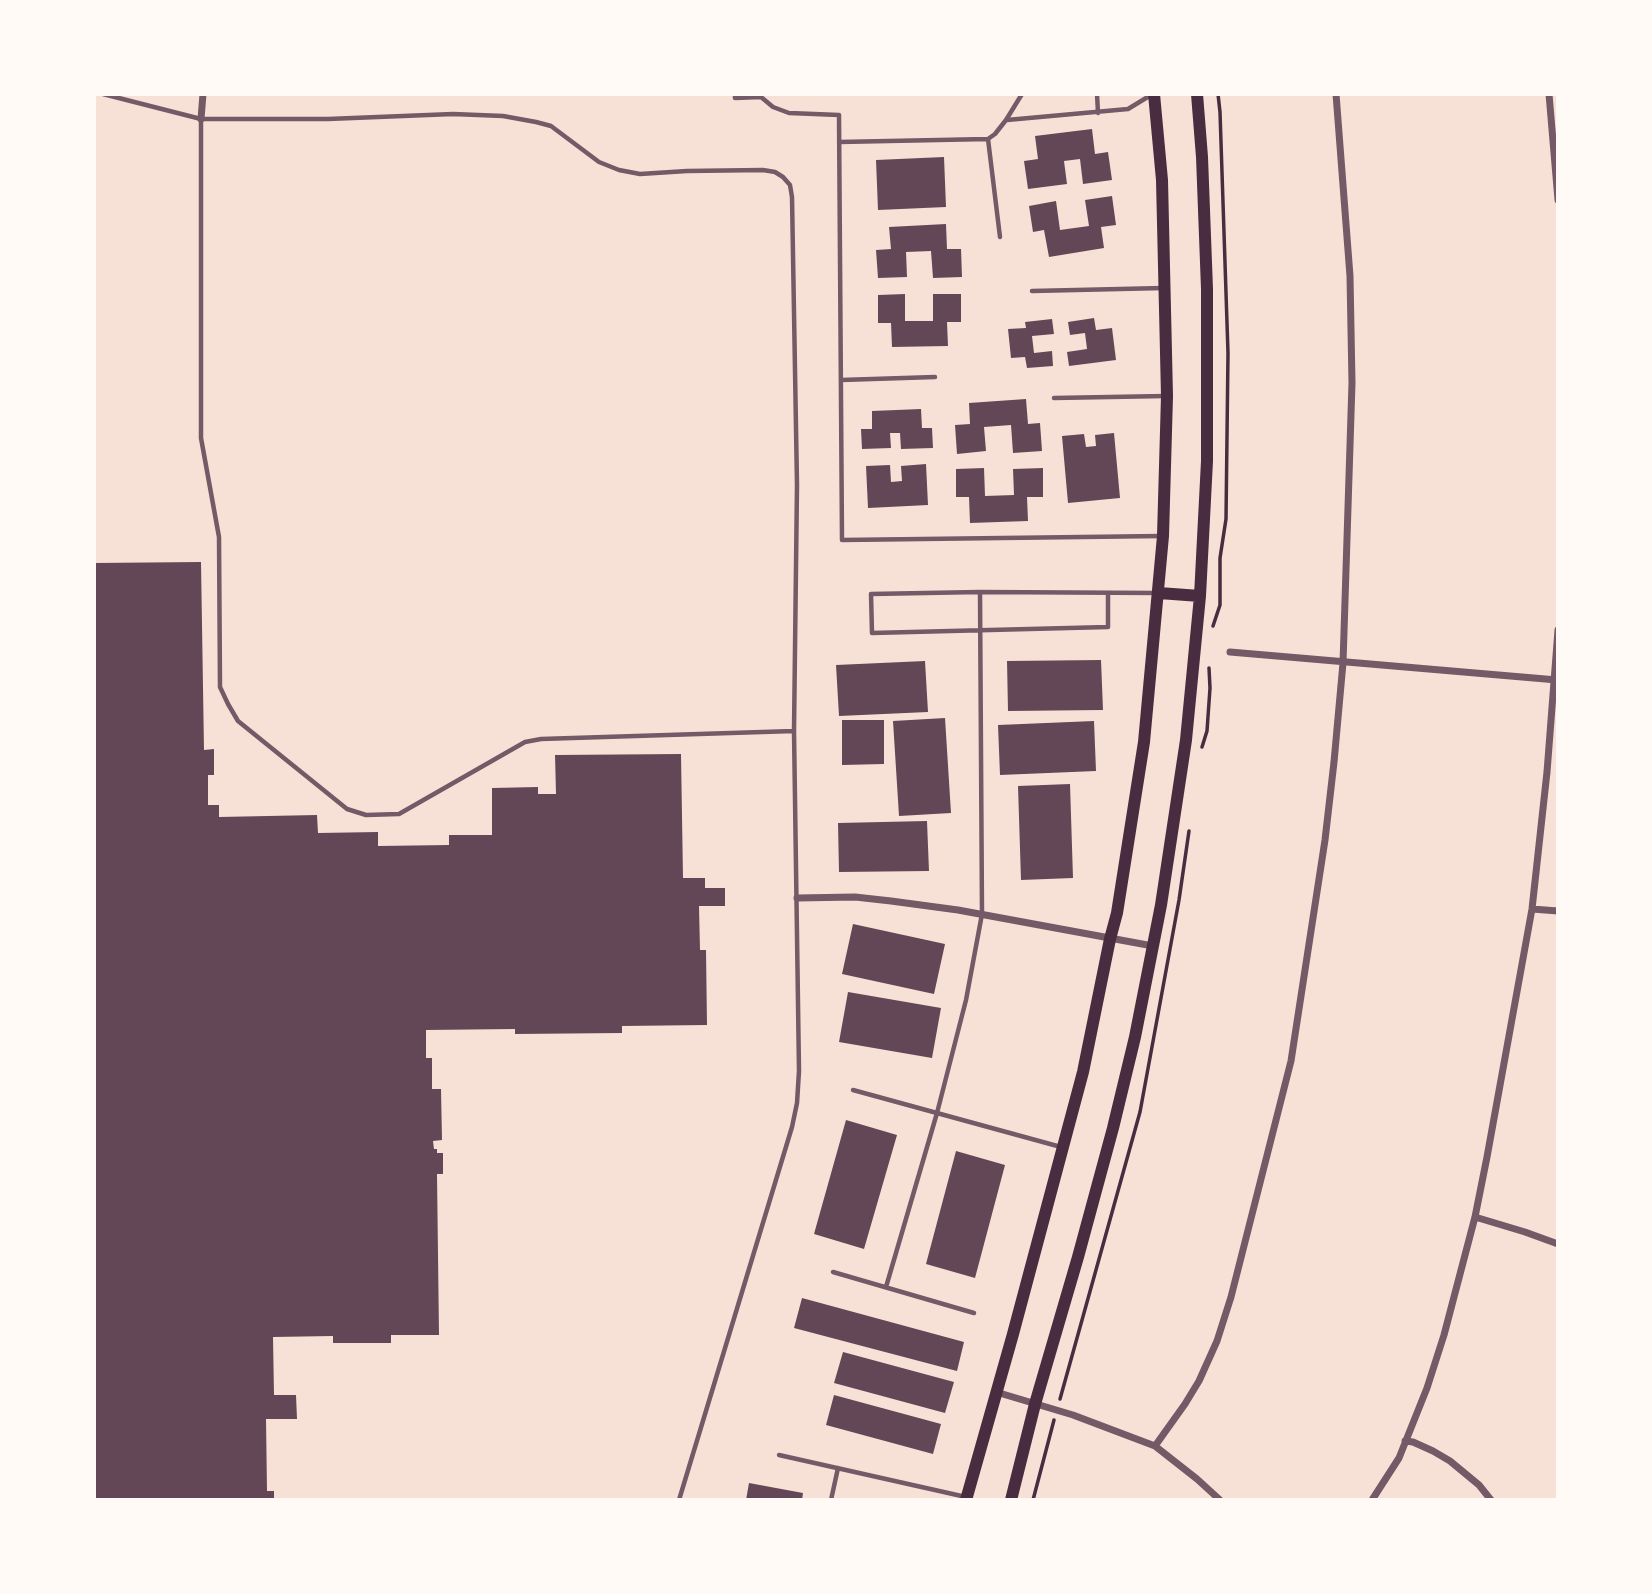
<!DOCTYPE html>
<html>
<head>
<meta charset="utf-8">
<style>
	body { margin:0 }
	#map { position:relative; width:1652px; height:1594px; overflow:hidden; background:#f7e1d7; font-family:"Alegreya Sans",sans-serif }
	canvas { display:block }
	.frame { position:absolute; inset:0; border:96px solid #fffaf5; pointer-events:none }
</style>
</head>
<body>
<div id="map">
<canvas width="1652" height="1594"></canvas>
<div class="frame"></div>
</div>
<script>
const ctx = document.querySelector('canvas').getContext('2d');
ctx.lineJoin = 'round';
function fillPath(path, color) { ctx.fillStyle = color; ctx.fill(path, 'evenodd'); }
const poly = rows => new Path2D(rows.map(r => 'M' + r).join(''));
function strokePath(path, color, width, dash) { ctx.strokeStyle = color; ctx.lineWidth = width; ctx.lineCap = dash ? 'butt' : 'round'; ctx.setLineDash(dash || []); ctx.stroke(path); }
fillPath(poly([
	[1092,129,1095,154,1108,152,1112,180,1083,184,1080,159,1064,161,1067,184,1028,189,1024,161,1038,159,1035,136],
	[944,157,946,207,878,210,876,160],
	[1112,196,1116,225,1101,227,1104,248,1049,257,1044,230,1033,232,1029,206,1056,201,1060,230,1089,226,1085,200],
	[946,224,947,249,961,249,962,277,933,278,931,251,906,252,907,277,878,278,876,250,891,249,889,227],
	[905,294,905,321,933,321,933,294,961,294,961,322,947,322,948,346,892,347,891,323,878,323,878,295],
	[1094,318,1096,330,1112,328,1116,360,1069,366,1067,352,1087,349,1085,333,1070,335,1068,322],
	[1052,319,1054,334,1032,336,1034,353,1052,351,1053,366,1027,368,1025,357,1011,358,1008,329,1026,328,1025,322],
	[1026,399,1028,424,1040,423,1042,451,1013,453,1011,425,984,427,986,451,957,454,955,425,970,424,969,403],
	[921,409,922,428,932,428,933,448,901,449,900,433,890,433,891,448,862,449,861,429,872,429,872,411],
	[1114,433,1120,498,1068,503,1062,436,1084,434,1086,447,1096,446,1095,435],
	[926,464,928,505,868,508,866,466,890,465,891,482,902,481,901,466],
	[984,468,985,496,1014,495,1013,469,1043,468,1043,497,1027,497,1028,521,970,523,969,497,956,497,956,469],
	[201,562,204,750,214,749,214,775,208,775,208,805,219,805,219,817,317,815,318,833,378,832,378,846,449,845,449,835,492,835,492,788,538,787,538,794,556,794,555,755,681,754,683,878,705,878,705,888,725,888,725,906,699,906,700,950,706,950,707,1025,622,1026,622,1033,515,1034,515,1029,426,1030,426,1058,432,1058,432,1089,441,1089,442,1140,433,1141,434,1149,437,1149,437,1153,443,1153,443,1174,437,1174,439,1335,391,1335,391,1343,333,1343,333,1336,273,1337,274,1395,296,1395,297,1419,266,1419,267,1491,274,1491,274,1500,94,1500,94,563],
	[1101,660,1103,710,1008,711,1007,661],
	[925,661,928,712,839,716,836,665],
	[945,718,951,813,899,816,893,721],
	[842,720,884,720,884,764,842,765],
	[1094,721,1096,771,1000,775,998,725],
	[1070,784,1073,878,1021,880,1018,786],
	[927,821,929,871,839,872,838,823],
	[853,924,945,944,934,994,842,974],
	[848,992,941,1008,932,1058,839,1042],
	[846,1120,897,1135,864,1249,814,1234],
	[956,1151,1005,1165,975,1278,926,1264],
	[802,1298,964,1342,957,1371,794,1328],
	[843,1352,954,1382,945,1413,834,1383],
	[834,1395,941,1424,933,1454,826,1425],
	[749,1483,803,1493,802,1500,746,1500]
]), '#644757');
strokePath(poly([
	[1213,626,1220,605,1220,558,1226,519,1228,353,1220,112,1218,94],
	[1202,747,1207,731,1210,688,1209,668],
	[1060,1399,1140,1112,1179,900,1189,831],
	[1033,1500,1054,1420]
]), '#4a2c40', 3.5);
strokePath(poly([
	[103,94,201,119,328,119,453,114,503,116,536,122,551,126,599,162,619,170,640,174,687,171,763,170,775,172,783,177,790,185,792,197,797,485,794,731,799,1071,797,1103,792,1127,679,1500],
	[735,94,735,98,761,97,773,107,789,113,839,115,842,540,1162,536],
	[1097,94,1098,113],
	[201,120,201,438,219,537,220,687,228,704,238,721,347,809,366,815,399,814,525,742,541,739,794,731],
	[1007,120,1128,109,1151,95],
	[988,139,1000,237],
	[839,142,988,139,995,134,1006,120,1022,94],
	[1032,291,1164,288],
	[841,380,935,377],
	[1054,398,1166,396],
	[1108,593,1108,627,872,633,871,594,980,592,1158,593],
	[853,1090,1061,1147],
	[833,1272,974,1313],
	[886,1287,937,1113,966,1000,982,914,980,592],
	[779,1455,966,1497],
	[831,1500,838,1468]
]), '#755966', 4.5);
strokePath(poly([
	[1549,94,1558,200],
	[201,119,203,94],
	[1230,652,1557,680],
	[797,898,855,897,891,901,958,910,1153,946],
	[1532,909,1558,911],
	[1475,1217,1525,1232,1558,1244],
	[996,1392,1073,1415,1155,1446,1197,1479,1220,1500],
	[1405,1441,1413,1442,1433,1451,1450,1461,1479,1485,1491,1500],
	[1155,1446,1185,1404,1199,1381,1217,1341,1231,1297,1291,1061,1325,840,1334,762,1343,663,1352,383,1350,276,1336,94],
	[1372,1500,1399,1458,1427,1388,1444,1335,1475,1217,1487,1157,1532,909,1547,772,1558,630]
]), '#755966', 7);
strokePath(poly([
	[1159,593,1200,596],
	[966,1500,1013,1334,1083,1072,1110,939,1117,913,1144,742,1163,536,1167,396,1162,180,1154,94],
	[1011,1500,1035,1404,1078,1257,1113,1128,1135,1037,1161,905,1186,740,1200,596,1207,461,1207,289,1202,157,1197,94]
]), '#4a2c40', 12);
</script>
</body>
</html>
